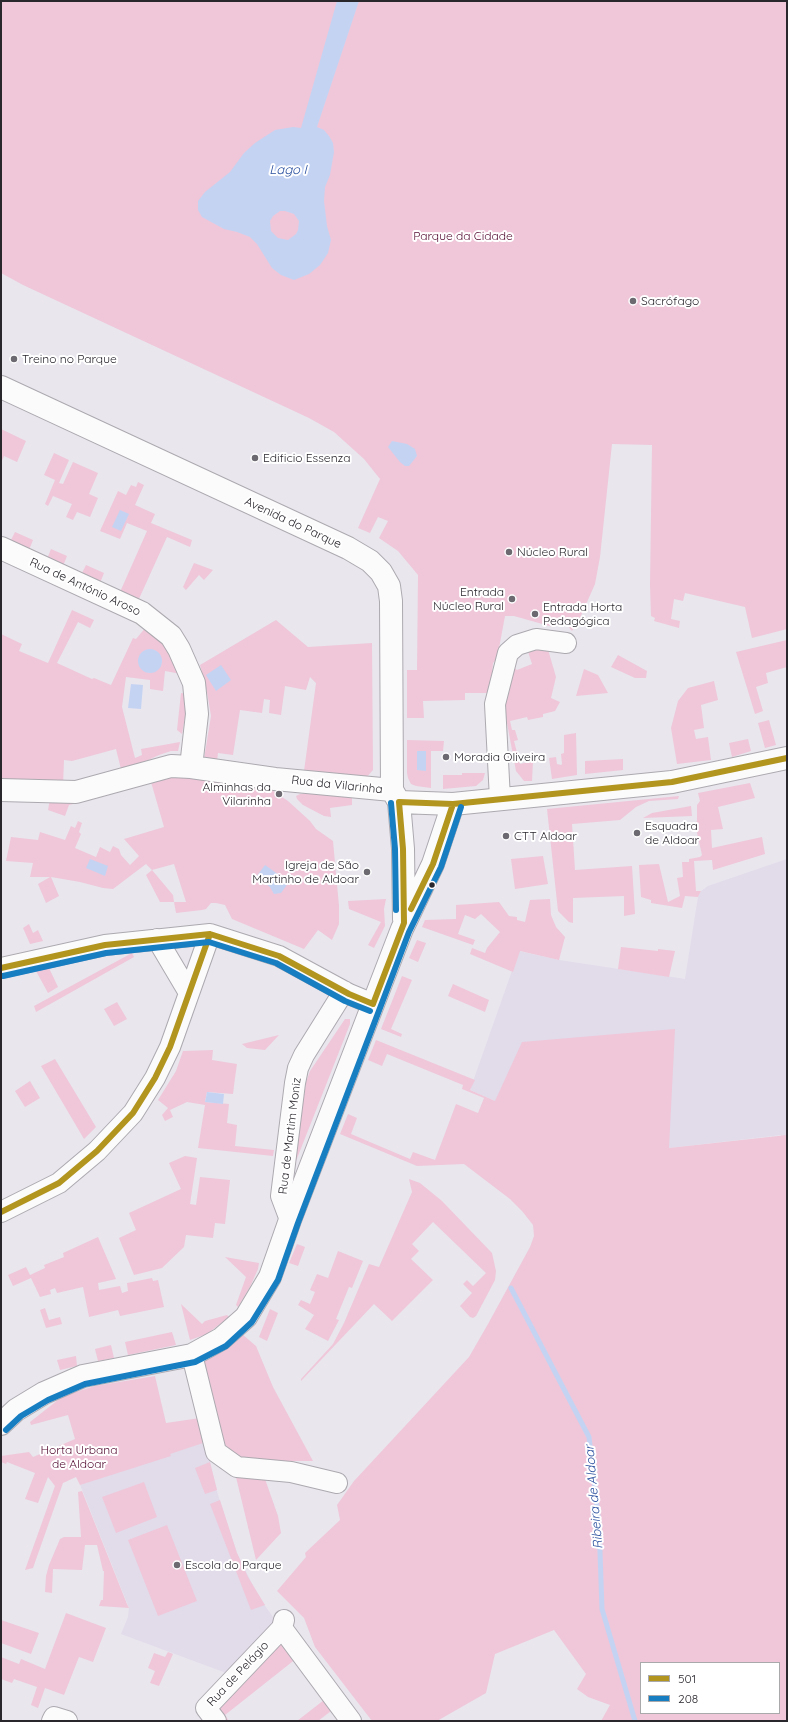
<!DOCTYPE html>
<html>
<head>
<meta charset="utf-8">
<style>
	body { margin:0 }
	#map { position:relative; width:788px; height:1722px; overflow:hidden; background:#e9e6ee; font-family:Quicksand,sans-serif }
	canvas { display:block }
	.frame { position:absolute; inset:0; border:2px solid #29262c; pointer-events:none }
	.legend { position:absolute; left:640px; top:1662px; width:140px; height:52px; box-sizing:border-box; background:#fff; border:1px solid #a9a8ab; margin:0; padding:5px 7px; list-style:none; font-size:12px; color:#29262c }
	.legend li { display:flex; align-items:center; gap:8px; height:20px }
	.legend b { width:20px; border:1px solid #a9a8ab }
</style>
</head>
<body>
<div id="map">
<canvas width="788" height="1722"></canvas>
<div class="frame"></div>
<ul class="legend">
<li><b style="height:5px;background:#b2951e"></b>501</li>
<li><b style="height:5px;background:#187ec2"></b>208</li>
</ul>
</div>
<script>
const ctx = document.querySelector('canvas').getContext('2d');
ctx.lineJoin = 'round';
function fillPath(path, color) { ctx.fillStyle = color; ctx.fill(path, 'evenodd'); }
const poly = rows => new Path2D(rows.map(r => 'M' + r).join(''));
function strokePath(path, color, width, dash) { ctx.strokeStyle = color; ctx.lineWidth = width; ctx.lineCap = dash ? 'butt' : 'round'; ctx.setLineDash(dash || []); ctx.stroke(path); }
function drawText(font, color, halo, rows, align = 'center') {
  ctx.font = font + ' Quicksand,sans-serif'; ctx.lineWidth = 4; ctx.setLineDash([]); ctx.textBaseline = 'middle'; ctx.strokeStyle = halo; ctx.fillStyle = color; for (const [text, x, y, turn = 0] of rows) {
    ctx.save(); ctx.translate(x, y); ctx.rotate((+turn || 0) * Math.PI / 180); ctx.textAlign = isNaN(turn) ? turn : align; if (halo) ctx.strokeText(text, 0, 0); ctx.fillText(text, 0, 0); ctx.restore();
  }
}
fillPath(poly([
	[787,859,787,1196,781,1135,669,1148,495,1101,470,1090,519,951,559,960,685,979,698,897,701,891,708,886],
	[204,1437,218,1495,237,1553,258,1596,278,1624,229,1674,121,1634,128,1617,129,1608,77,1477]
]), '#e2dbea');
fillPath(poly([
	[1,1,787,1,787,629,752,638,745,607,685,593,683,601,674,599,671,619,680,621,679,628,654,621,655,618,651,616,650,585,652,445,612,444,600,557,595,584,580,618,572,631,563,620,553,627,514,616,505,616,497,659,493,663,490,693,465,693,465,700,423,701,424,718,407,718,407,670,417,670,418,575,398,551,379,538,388,521,378,517,370,533,358,528,380,479,364,459,334,432,309,418,23,285,1,273],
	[1,429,26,441,17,462,4,456,1,463],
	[54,453,69,460,59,483,63,484,73,462,98,473,89,494,98,498,90,517,77,512,73,520,66,517,72,504,53,496,48,506,45,504,55,480,44,475],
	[138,482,144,485,135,505,155,514,151,523,192,540,190,547,167,537,138,601,120,592,147,531,127,523,120,539,100,531,118,491,126,495,131,485,136,487],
	[15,532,33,540,29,550,10,542],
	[51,549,67,556,63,566,47,559],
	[194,563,213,570,204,580,199,575,186,590,183,587],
	[86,565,104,573,100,583,81,575],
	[72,610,94,620,90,628,78,622,57,663,92,679,94,678,111,685,133,638,136,639,146,627,156,634,173,658,181,674,165,671,163,691,150,689,150,680,126,677,122,707,135,758,142,755,141,749,180,742,178,751,171,751,159,755,110,778,121,769,116,749,72,761,64,760,63,786,1,782,1,634,22,644,19,651,48,663],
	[276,620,308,647,372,643,373,770,366,778,304,771,316,683,310,677,306,690,285,686,281,715,269,713,270,700,264,699,262,713,240,710,233,755,218,753,217,761,204,759,211,716,207,692,200,665],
	[787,640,787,667,766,673,768,683,756,687,763,711,755,714,736,652],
	[547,646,556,677,551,698,560,702,555,711,543,714,543,717,528,720,527,717,510,721,512,730,515,730,518,740,514,741,520,764,533,761,532,781,524,781,516,771,503,702,510,664,517,670,532,664,528,652],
	[618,655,647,671,646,678,635,678,611,667],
	[584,669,598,675,608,693,576,696],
	[714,681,718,700,701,705,704,728,694,730,696,739,708,737,711,760,677,764,671,728,678,701,688,688],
	[181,693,186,694,187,706,182,734,177,730],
	[769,720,776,745,765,748,758,723],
	[576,733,577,775,552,779,549,758,556,757,557,764,561,765,562,764,561,754,564,753,564,735],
	[748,739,751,751,732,757,729,743],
	[407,740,444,741,443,751,431,751,431,788,416,786,411,784,408,778,407,773],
	[623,759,623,770,585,774,585,761],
	[462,773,485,773,483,780,476,786,443,789,443,775,462,775],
	[169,776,188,776,270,789,288,801,310,821,316,829,333,841,339,906,339,924,332,940,318,930,304,949,232,919,225,905,216,903,211,903,206,909,202,910,176,913,174,902,160,902,146,875,152,870,146,864,113,889,103,888,80,882,51,877,59,896,46,903,38,884,50,877,30,877,33,863,6,861,11,837,38,840,40,832,65,840,71,826,75,828,78,821,82,823,79,832,81,834,75,848,96,857,100,847,110,852,113,846,119,849,121,855,130,865,139,856,124,839,164,827,151,782],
	[174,864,186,902,174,902,173,895,152,870],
	[750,783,755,798,718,807,723,829,711,830,712,848,762,837,765,854,713,870,712,860,694,861,696,891,701,891,698,897,685,896,682,908,651,903,651,900,641,897,639,865,659,864,668,902,680,896,677,878,683,877,682,862,689,862,689,859,700,857,702,855,695,824,697,821,697,805,700,801,698,793],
	[314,793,352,797,352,805,330,808,331,817,324,816,303,805,297,799,296,796,300,794],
	[96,794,93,799,69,805,65,816,48,810,50,799],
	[679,796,678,799,649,801,636,807,620,820,572,824,575,870,632,866,635,914,624,916,624,896,573,898,573,923,569,922,558,911,547,809],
	[691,806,692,816,643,818,652,813],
	[543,856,548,884,515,889,511,859],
	[386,899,384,909,385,926,374,948,368,945,381,922,349,909,348,901],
	[550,899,551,915,556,927,565,937,559,960,520,951,513,972,470,954,472,948,485,953,487,948,500,932,481,914,475,919,465,915,458,934,475,940,473,945,422,927,425,920,456,919,456,905,499,902,509,916,517,917,517,920,525,922,530,900],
	[29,924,33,933,38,930,43,941,30,944,23,928],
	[417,940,426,943,418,962,409,958],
	[621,947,658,951,658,949,675,951,669,977,618,969],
	[132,953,134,957,36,1012,34,1006],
	[49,968,58,987,48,993,36,971],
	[402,976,412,980,391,1029,402,1034,401,1037,381,1029],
	[453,984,489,1000,485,1012,448,996],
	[117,1002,127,1019,114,1026,104,1009],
	[345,1019,350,1019,350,1024,296,1161,294,1159,306,1082,310,1071],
	[675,1029,669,1148,787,1135,787,1721,601,1721,610,1705,588,1697,577,1689,586,1674,554,1630,495,1654,486,1693,437,1721,372,1721,315,1647,304,1618,277,1591,306,1557,305,1553,340,1520,337,1505,354,1481,469,1357,488,1324,530,1247,534,1236,533,1225,522,1211,510,1199,464,1164,417,1166,340,1134,348,1114,357,1118,351,1134,410,1159,413,1152,435,1160,456,1104,478,1113,484,1098,462,1089,463,1085,387,1054,382,1066,368,1060,376,1040,475,1080,470,1090,495,1101,522,1042],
	[641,1663,779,1663,779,1713,641,1713],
	[279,1035,265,1050,247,1048,242,1044],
	[213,1050,212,1060,237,1064,235,1078,233,1094,207,1092,205,1102,229,1104,227,1123,237,1125,235,1146,274,1150,273,1156,198,1148,205,1105,187,1102,170,1110,173,1117,165,1121,162,1115,168,1108,158,1100,176,1071,183,1051],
	[55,1059,96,1127,84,1139,41,1066],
	[30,1081,40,1098,25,1107,15,1091],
	[185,1156,197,1158,190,1204,196,1205,200,1177,230,1180,225,1224,215,1223,213,1238,186,1235,184,1247,162,1268,134,1275,119,1238,136,1230,129,1213,181,1189,169,1163],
	[409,1179,420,1183,442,1201,492,1253,496,1271,495,1280,476,1316,473,1318,470,1317,460,1306,472,1293,463,1284,467,1280,473,1286,486,1273,433,1222,412,1244,419,1251,411,1259,433,1280,392,1321,374,1304,301,1381,301,1379,333,1344,344,1323,369,1264,379,1267,412,1192],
	[98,1237,116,1279,98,1283,99,1290,120,1286,122,1293,128,1291,127,1283,152,1278,153,1281,158,1280,164,1307,120,1316,118,1310,89,1317,83,1287,57,1293,55,1288,50,1290,51,1294,40,1297,31,1278,13,1286,8,1275,26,1267,30,1275,45,1268,44,1265,64,1257,63,1253],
	[297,1244,305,1247,298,1266,289,1263],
	[338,1251,363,1261,352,1288,349,1287,336,1319,339,1320,328,1341,305,1329,314,1315,298,1305,301,1300,310,1304,315,1292,310,1290,317,1274,328,1278],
	[225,1257,259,1263,258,1269,250,1287,238,1307,236,1305,246,1277],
	[181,1304,202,1324,205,1321,227,1315,229,1317,207,1334,190,1340],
	[45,1308,49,1320,60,1317,62,1324,46,1328,40,1310],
	[270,1309,278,1313,267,1341,259,1337],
	[172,1332,176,1345,128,1355,125,1342],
	[242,1334,256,1346,273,1387,313,1461,276,1461,235,1457,223,1442,203,1362,207,1358],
	[111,1345,114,1358,98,1361,95,1349],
	[76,1356,77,1366,60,1370,57,1360],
	[155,1376,166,1423,200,1418,206,1442,170,1454,171,1456,80,1485,76,1477,63,1483,33,1568,25,1570,55,1486,48,1477,38,1503,25,1499,35,1473,7,1462,6,1464,1,1462,1,1456,29,1452,33,1457,75,1439,68,1415,31,1425,30,1422,63,1396,95,1386],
	[210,1462,217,1490,205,1494,195,1468],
	[235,1473,265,1479,278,1516,281,1533,256,1560],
	[144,1482,157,1517,116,1533,102,1497],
	[82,1491,127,1604,129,1608,99,1606,101,1600,103,1600,104,1571,103,1571,97,1545,85,1545,82,1570,53,1569,52,1593,45,1592,46,1576,49,1565,60,1539,64,1537,81,1537,78,1492],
	[220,1500,237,1553,248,1577,265,1605,251,1610,210,1504],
	[167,1525,197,1601,158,1616,128,1540],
	[66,1613,106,1628,93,1662,79,1657,64,1695,45,1688,38,1708,31,1705,37,1687,14,1679,12,1683,1,1679,1,1657,19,1664,21,1659,45,1669],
	[1,1620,39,1633,31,1654,1,1643],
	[278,1640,297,1658,225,1715,229,1721,222,1721,217,1703],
	[168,1652,173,1654,159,1686,150,1683,155,1671,148,1668,154,1653,165,1657],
	[324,1700,335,1708,318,1721,297,1721]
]), '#efc7d9');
fillPath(poly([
	[337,1,359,1,317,127,324,130,329,136,333,143,334,152,330,175,325,187,324,201,327,226,331,240,328,253,320,265,309,274,294,280,281,275,272,268,257,244,250,237,237,232,224,229,202,217,198,210,198,201,205,192,230,172,244,153,255,143,275,130,293,127,301,128],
	[280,211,285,211,294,214,299,221,298,230,296,234,288,240,278,238,271,231,270,221,273,216],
	[392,441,407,444,415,449,417,456,409,466,405,466,400,462,388,447],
	[120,510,129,514,121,531,112,527],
	'138 661a12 12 0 1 1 24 0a12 12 0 1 1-24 0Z',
	[221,665,231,680,216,691,206,675],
	[131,684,143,685,141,709,128,708],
	[417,751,426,751,426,771,417,770],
	[90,859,108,866,105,876,86,868],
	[265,865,289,882,281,893,274,894,270,887,256,877],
	[207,1092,224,1094,223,1104,205,1102]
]), '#c5d3f3');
strokePath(poly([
	[511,1288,589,1437,599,1524,602,1609,635,1721]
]), '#c5d3f3', 5);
const street = poly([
	[500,799,495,704,508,653,517,645,536,639,566,643],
	[157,939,189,993],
	[1,968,105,945,210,934,279,956,349,994,373,1004],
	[1,1212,59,1183,97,1151,133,1113,155,1078,170,1047,210,934],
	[290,1220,281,1196,295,1083,298,1068,304,1055,344,991],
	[192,1355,216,1452,237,1467,291,1472,337,1483],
	[284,1620,282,1628,351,1721],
	[52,1721,54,1717,67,1721],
	[216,1721,206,1708,282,1628]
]);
const secondary = poly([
	[1,387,348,548,370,561,381,572,389,586,391,601,392,790],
	[1,548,142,613,171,636,179,649,194,683,197,714,191,767],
	[1,790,76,792,171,766,191,767,275,779,392,790],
	[392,790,399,802,403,849,404,919],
	[399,802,453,804,672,782,787,758],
	[1,1424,16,1410,44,1393,83,1376,192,1355,221,1339,246,1317,270,1277,290,1220,402,929,433,864,453,804]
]);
strokePath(street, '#aca9af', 22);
strokePath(secondary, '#aca9af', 24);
strokePath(street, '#fcfbfc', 20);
strokePath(secondary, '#fcfbfc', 22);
strokePath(poly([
	[411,909,433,864,453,804],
	[1,968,105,945,210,934,279,956,349,994,373,1004],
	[373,1004,404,923,403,849,399,802,453,804,672,782,787,758],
	[1,1212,59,1183,97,1151,133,1113,155,1078,170,1047,210,934]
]), '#b2951e', 6);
strokePath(poly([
	[391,803,395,849,396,910],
	[3,976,106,953,209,942,276,963,345,1001,370,1011],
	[6,1430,21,1416,48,1400,85,1384,195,1362,226,1346,252,1322,278,1280,298,1223,409,932,441,867,461,807]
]), '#187ec2', 6);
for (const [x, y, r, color] of [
	[633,301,4,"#6c6970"],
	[14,359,4,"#6c6970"],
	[255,458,4,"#6c6970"],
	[509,552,4,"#6c6970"],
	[512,599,4,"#6c6970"],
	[535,614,4,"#6c6970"],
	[446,757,4,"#6c6970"],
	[279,794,4,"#6c6970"],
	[637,833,4,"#6c6970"],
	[506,836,4,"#6c6970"],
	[367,872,4,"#6c6970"],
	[432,885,3.5,"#29262c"],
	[177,1565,4,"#6c6970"]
]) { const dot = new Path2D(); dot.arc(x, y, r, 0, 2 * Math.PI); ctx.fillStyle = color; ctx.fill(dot); strokePath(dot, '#fff', 1.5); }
drawText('12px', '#530a30', '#fff', [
	["Parque da Cidade",463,236],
	["Horta Urbana",79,1450],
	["de Aldoar",79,1464]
]);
drawText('12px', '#29262c', '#fff', [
	["Sacrófago",641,301],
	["Treino no Parque",22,359],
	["Edificio Essenza",263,458],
	["Núcleo Rural",517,552],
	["Entrada",504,592,"right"],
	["Núcleo Rural",504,606,"right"],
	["Entrada Horta",543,607],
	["Pedagógica",543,621],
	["Moradia Oliveira",454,757],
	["Alminhas da",271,787,"right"],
	["Vilarinha",271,801,"right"],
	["Esquadra",645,826],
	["de Aldoar",645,840],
	["CTT Aldoar",514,836],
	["Igreja de São",359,865,"right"],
	["Martinho de Aldoar",359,879,"right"],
	["Escola do Parque",185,1565]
], 'left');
drawText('12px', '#29262c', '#fff', [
	["Avenida do Parque",293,523,25],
	["Rua de António Aroso",85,587,25],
	["Rua da Vilarinha",337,785,6],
	["Rua de Martim Moniz",290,1136,-83],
	["Rua de Pelágio",238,1674,-47]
]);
drawText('italic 13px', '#2a509f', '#fff', [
	["Lago I",288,170],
	["Ribeira de Aldoar",594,1497,-95]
]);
</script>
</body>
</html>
